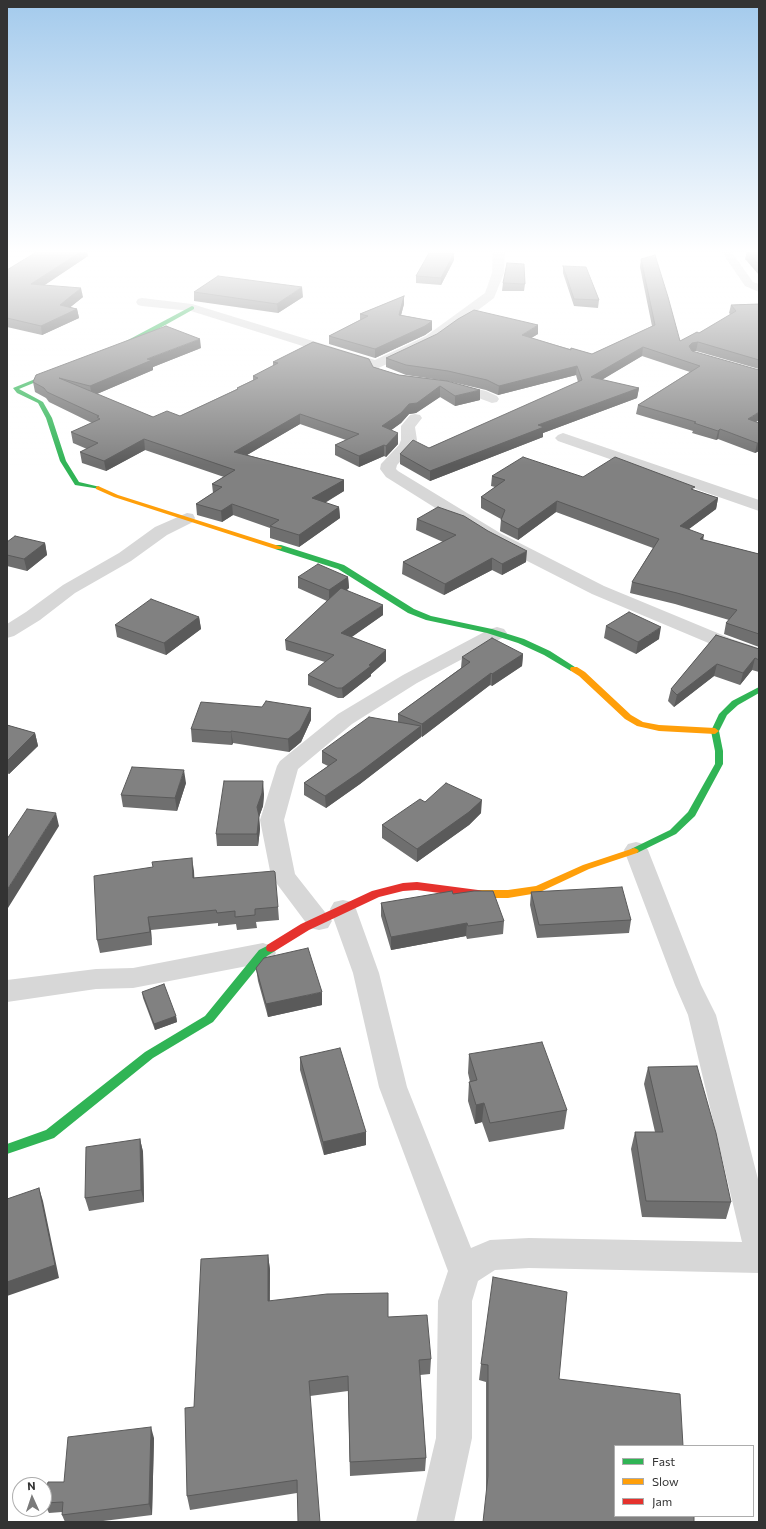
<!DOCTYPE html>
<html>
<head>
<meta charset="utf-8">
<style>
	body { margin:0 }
	#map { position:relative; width:766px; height:1529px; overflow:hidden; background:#fff; font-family:Commissioner,sans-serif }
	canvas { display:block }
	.frame { position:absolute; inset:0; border:8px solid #333; pointer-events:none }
	.legend { position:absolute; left:614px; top:1445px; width:140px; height:72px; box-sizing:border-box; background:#fff; border:1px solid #adadad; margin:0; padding:5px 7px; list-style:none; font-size:12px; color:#333 }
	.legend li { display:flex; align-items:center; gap:8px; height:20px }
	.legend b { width:20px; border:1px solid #adadad }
	.north { position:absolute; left:12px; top:1477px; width:40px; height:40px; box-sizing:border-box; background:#fff; border:1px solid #adadad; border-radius:50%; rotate:357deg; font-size:11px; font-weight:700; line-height:16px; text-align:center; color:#333 }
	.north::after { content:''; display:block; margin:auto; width:14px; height:18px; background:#7a7a7a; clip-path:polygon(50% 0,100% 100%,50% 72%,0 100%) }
</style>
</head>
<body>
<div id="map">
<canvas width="766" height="1529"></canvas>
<div class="frame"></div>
<ul class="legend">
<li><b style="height:5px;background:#30b455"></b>Fast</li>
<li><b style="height:5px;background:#ff9f0a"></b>Slow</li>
<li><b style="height:5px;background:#e5322d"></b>Jam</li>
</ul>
<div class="north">N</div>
</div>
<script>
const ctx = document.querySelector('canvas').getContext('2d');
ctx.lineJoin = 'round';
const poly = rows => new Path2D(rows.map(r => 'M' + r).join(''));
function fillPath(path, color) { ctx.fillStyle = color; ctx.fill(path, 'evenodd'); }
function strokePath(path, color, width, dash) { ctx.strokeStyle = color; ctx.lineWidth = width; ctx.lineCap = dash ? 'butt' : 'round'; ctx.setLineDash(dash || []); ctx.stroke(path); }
fillPath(poly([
	[493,251,505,251,504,273,494,298,436,342,376,369,191,311,142,306,138,305,136,302,138,299,142,298,192,304,375,360,426,336,485,293,492,273,493,251],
	[721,251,731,251,753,282,759,284,759,292,745,286,721,251],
	[451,383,486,391,497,396,499,399,497,402,492,403,476,397,446,390,444,387,446,384,451,383],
	[415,414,420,415,422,418,415,427,417,440,411,450,397,465,396,469,398,471,500,533,604,586,732,639,759,648,759,660,718,647,592,594,488,541,386,477,380,469,381,464,399,445,401,440,401,426,410,415,415,414],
	[563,433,759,500,759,511,558,441,555,438,558,435,563,433],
	[187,513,193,514,195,518,193,522,167,535,131,561,75,593,40,620,14,636,7,638,7,624,26,612,63,585,119,553,155,527,187,513],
	[497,627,504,629,507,633,504,637,417,683,352,724,298,769,284,820,295,874,332,921,328,928,319,930,310,928,271,876,260,820,277,766,280,761,338,714,403,675,490,629,497,627],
	[636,842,644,844,648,850,701,985,716,1015,759,1183,759,1273,529,1268,495,1270,478,1281,472,1301,472,1438,454,1522,416,1522,436,1438,438,1301,448,1271,379,1087,353,973,330,909,334,902,343,900,352,902,356,909,379,973,407,1087,471,1248,490,1240,529,1238,742,1242,688,1015,675,985,624,850,628,844,636,842],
	[263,943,272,946,276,953,272,960,263,963,133,988,96,989,7,1002,7,980,96,969,133,968,263,943]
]), '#d7d7d7');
fillPath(poly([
	[192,306,194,307,194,309,133,343,118,349,113,348,192,306],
	[60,369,65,370,19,389,43,402,52,418,66,461,79,482,100,487,100,489,75,485,60,461,46,418,38,403,17,393,13,388,60,369],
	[275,545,281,545,344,565,414,609,431,616,492,629,524,639,550,651,578,669,577,671,571,671,544,655,518,643,487,633,426,620,408,613,338,569,275,549,275,545],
	[759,687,759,693,738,705,727,715,719,731,723,751,723,764,695,816,676,834,637,853,631,853,629,851,631,849,670,830,688,812,715,764,715,751,711,731,719,714,732,701,759,687],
	[271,944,275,945,276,948,275,951,267,956,213,1022,153,1058,54,1138,7,1154,7,1144,46,1130,145,1052,205,1016,259,950,271,944]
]), '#30b455');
fillPath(poly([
	[98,486,118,495,282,547,281,549,275,549,114,497,96,489,96,487,98,486],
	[571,667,577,667,585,672,631,715,643,722,659,725,715,728,719,731,715,734,659,731,637,726,625,719,579,676,571,671,570,669,571,667],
	[634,848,637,849,639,851,637,853,589,869,538,893,508,898,478,898,474,897,473,894,474,891,478,890,508,890,536,886,583,865,634,848]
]), '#ff9f0a');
fillPath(poly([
	[417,882,478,890,482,891,483,894,482,897,478,898,417,890,403,891,379,897,309,930,275,951,271,952,267,951,266,948,267,945,301,924,372,891,403,883,417,882]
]), '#e5322d');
fillPath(poly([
	[747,251,759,251,759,275,745,259],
	[454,253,454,260,441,285,416,283,416,276],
	[88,256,44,285,83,297,70,307,77,309,79,318,42,335,7,327,7,270],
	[641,259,680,341,699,333,731,315,729,313,731,305,759,304,759,369,696,351,692,351,756,422,759,423,759,451,755,453,718,439,716,440,692,433,693,431,636,414,638,405,690,372,642,356,601,380,639,388,637,398,543,433,543,437,430,481,400,464,400,454,429,448,578,382,576,375,498,395,486,390,447,381,406,375,386,367,386,358,538,334,531,338,570,349,571,348,592,354,652,326,640,267],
	[563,266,599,300,598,308,574,306,563,273],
	[503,283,525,284,524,291,502,291],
	[194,292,303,297,278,313,194,301],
	[404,296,404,304,401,315,432,321,432,330,425,335,375,358,329,344,329,336,360,320,360,314],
	[201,348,153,367,153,370,97,394,153,417,180,416,237,389,237,388,253,380,253,376,273,366,273,362,373,367,399,375,447,381,480,400,455,406,440,397,416,413,409,414,401,423,391,430,398,444,386,457,384,456,359,467,335,455,335,445,346,440,300,424,247,455,344,480,344,491,325,503,339,507,340,518,299,547,270,538,270,528,233,515,222,522,197,515,196,504,213,493,212,484,224,477,145,450,106,471,82,463,80,452,87,449,73,443,71,432,92,423,49,402,46,398,35,392,33,382],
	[492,476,583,477,694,490,718,498,716,509,689,529,704,540,759,554,759,647,724,634,726,623,729,620,675,604,630,593,632,582,653,548,556,512,518,540,500,531,501,519,481,508,481,497,495,487,491,486],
	[417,519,526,562,502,575,492,570,444,595,402,574,403,562,443,542,416,530],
	[7,542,45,543,47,555,27,571,7,566],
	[298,577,348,577,349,588,347,590,383,615,351,637,386,650,386,661,371,674,371,676,343,698,338,698,308,685,308,675,325,662,286,650,285,640,327,601,298,588],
	[199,617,201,629,166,655,117,637,115,625],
	[606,626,659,639,636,654,604,638],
	[716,635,759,649,759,672,752,670,740,685,714,676,674,707,668,701,671,689],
	[523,654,522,666,492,686,490,685,422,737,421,736,421,737,360,784,326,808,304,795,304,783,328,766,322,763,322,751,398,722,398,714,461,668,462,657],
	[311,720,301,742,289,752,233,743,232,745,192,742,191,729],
	[7,725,35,733,38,746,9,774,7,773],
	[186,783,177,811,123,807,121,795],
	[264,794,263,806,259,817,260,829,258,846,217,846,216,834],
	[425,802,481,813,469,825,417,862,382,838,382,825],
	[194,871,194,878,278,907,279,920,256,922,257,928,237,930,236,924,218,926,218,923,151,930,152,945,100,953,97,940],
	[531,892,631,920,629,933,537,938,530,905],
	[453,894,504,921,503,934,467,939,466,936,391,950,381,916,381,903],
	[256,968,322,1005,268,1017,258,981],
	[142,992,176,1016,177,1022,155,1030,143,998],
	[469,1054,567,1110,564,1129,489,1142,482,1122,475,1124,468,1101,469,1082,470,1082,468,1073],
	[300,1057,366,1132,366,1145,324,1155,300,1070],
	[648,1067,731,1202,726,1219,642,1217,631,1149,635,1132,655,1132,644,1084],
	[140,1139,143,1152,144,1202,89,1211,85,1198],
	[268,1255,270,1270,270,1301,388,1317,431,1359,430,1374,420,1375,426,1458,425,1471,350,1476,348,1391,310,1396,297,1493,190,1510,187,1496,194,1407],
	[567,1292,486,1491,486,1382,479,1380,481,1364],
	[154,1438,152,1515,95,1522,65,1522,62,1515,62,1512,49,1513,44,1503,64,1482]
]), '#6f6f6f');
fillPath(poly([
	[82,251,87,251,88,256,33,293,31,284],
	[454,253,454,260,441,285,441,278],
	[302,287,303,297,278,313,277,304],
	[81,288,83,297,62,314,60,305],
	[404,296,404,304,399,323,399,315],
	[77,309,79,318,42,335,41,326],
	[432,321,432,330,425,335,375,358,375,349],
	[538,325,538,334,521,344,522,335],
	[200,339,201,348,153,367,153,370,92,396,90,386,147,359],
	[698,342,696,351,691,352,689,346,692,343],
	[643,347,642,356,590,387,591,377],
	[577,366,576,375,498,395,499,386],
	[440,386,440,397,416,413,409,414,401,423,382,437,382,426,409,404],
	[639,388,637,398,543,433,543,437,430,481,430,471,538,425],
	[480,390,480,400,455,406,455,396],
	[759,412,759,420,746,429,748,419],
	[300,414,300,424,235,462,234,452],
	[720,429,718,439,716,440,718,431],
	[398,433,398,444,386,457,386,446],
	[144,439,145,450,106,471,104,461],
	[757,443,759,443,759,451,755,453],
	[384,445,384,456,359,467,359,456],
	[344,480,344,491,312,510,312,498],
	[718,498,716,509,678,537,680,526],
	[557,501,556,512,518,540,518,529],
	[232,504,233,515,222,522,221,511],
	[339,507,340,518,299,547,299,535],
	[704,535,702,546,700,539],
	[45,543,47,555,27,571,24,559],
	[527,551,526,562,502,575,502,564],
	[492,558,492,570,444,595,445,584],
	[348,577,349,588,329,602,329,590],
	[383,605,383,615,342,644,341,633],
	[199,617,201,629,166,655,164,643],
	[661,627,659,639,636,654,638,642],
	[386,650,386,661,371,674,371,676,343,698,342,688],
	[523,654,522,666,492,686,492,674],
	[755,658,752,670,740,685,743,673],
	[717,664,714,676,674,707,677,695],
	[491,673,490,685,422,737,422,724],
	[311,708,311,720,301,742,289,752,288,739],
	[421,726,421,737,360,784,326,808,325,796],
	[231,731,233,743,232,745,231,732],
	[35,733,38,746,9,774,7,765,7,761],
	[184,770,186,783,177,811,175,798],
	[263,781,264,794,263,806,259,817,260,829,258,846,257,834,257,807],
	[482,800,481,813,469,825,417,862,417,849],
	[56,813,59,826,8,908,7,906,7,890],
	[192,858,194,871,195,891,193,878],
	[148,917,151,930,152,945,150,932],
	[467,923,466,936,391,950,391,937],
	[322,992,322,1005,268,1017,266,1004],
	[176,1016,177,1022,155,1030,154,1024],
	[484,1103,482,1122,475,1124,476,1105],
	[366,1132,366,1145,324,1155,323,1142],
	[140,1139,143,1152,144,1202,141,1190],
	[39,1188,43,1201,59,1278,7,1296,7,1282],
	[268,1255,270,1270,269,1316,268,1301],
	[151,1427,154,1438,152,1515,149,1504]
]), '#5a5a5a');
const building = poly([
	[38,251,82,251,31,284,81,288,60,305,77,309,41,326,7,318,7,270,38,251],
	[747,251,759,251,759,265,747,251],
	[429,253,454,253,441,278,416,276,429,253],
	[655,255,668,297,680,341,697,332,699,333,736,311,731,305,759,304,759,360,698,342,692,343,689,346,692,351,759,370,759,412,748,419,759,423,759,443,757,443,720,429,718,431,694,423,696,422,638,405,700,366,643,347,591,377,639,388,538,425,544,427,430,471,400,454,413,440,429,448,582,380,577,366,499,386,487,380,448,371,406,365,386,358,437,334,458,319,474,310,538,325,522,335,571,350,571,348,592,354,655,325,641,259,655,255],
	[507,263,524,264,525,284,503,283,507,263],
	[563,266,586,267,599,300,574,299,563,266],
	[218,276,302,287,277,304,194,292,218,276],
	[404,296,399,315,432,321,425,326,375,349,329,336,368,316,360,314,404,296],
	[166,326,200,339,147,359,152,360,90,386,59,378,153,417,167,411,180,416,238,389,237,388,258,378,253,376,278,363,273,362,313,342,369,359,373,367,399,375,447,381,480,390,455,396,440,386,417,403,409,404,401,413,382,426,398,433,386,446,384,445,359,456,335,445,359,434,300,414,234,452,344,480,312,498,339,507,299,535,270,526,279,520,232,504,221,511,196,504,222,487,212,484,235,470,144,439,104,461,80,452,98,443,71,432,100,419,97,417,99,416,47,392,44,388,33,382,36,375,166,326],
	[523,457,583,477,615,457,695,487,691,489,718,498,680,526,704,535,700,539,759,554,759,634,726,623,737,610,677,593,632,582,659,539,557,501,518,529,501,520,505,510,481,497,505,480,492,476,523,457],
	[438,507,464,516,488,531,527,551,502,564,492,558,445,584,403,562,456,535,417,519,438,507],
	[15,536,45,543,24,559,7,555,7,542,15,536],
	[318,564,348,577,329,590,298,577,318,564],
	[341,588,383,605,341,633,386,650,369,665,371,666,342,688,337,688,308,675,334,655,285,640,341,588],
	[151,599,199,617,164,643,115,625,151,599],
	[629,612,661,627,638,642,606,626,629,612],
	[716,635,759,649,759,660,755,658,743,673,717,664,677,695,671,689,716,635],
	[492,638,523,654,492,674,491,673,422,724,398,714,470,662,462,657,492,638],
	[266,701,311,708,300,730,288,739,231,731,231,732,191,729,201,702,262,707,266,701],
	[369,717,421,726,360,772,325,796,304,783,337,760,322,751,369,717],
	[7,725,35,733,7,761,7,725],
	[132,767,184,770,175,798,121,795,132,767],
	[224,781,263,781,262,793,257,807,259,816,257,834,216,834,224,781],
	[446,783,482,800,469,812,417,849,382,825,420,799,425,802,446,783],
	[27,809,56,813,7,890,7,839,27,809],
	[192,858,193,878,274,871,275,872,278,907,255,909,255,915,235,917,235,911,217,913,216,910,148,917,150,932,97,940,94,876,153,867,152,862,192,858],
	[622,887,631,920,539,925,531,892,622,887],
	[452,891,453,894,474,891,493,891,504,921,468,926,467,923,391,937,381,903,452,891],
	[308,948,322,992,266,1004,256,968,264,958,308,948],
	[164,984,176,1016,154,1024,142,992,164,984],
	[542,1042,567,1110,490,1123,484,1103,476,1105,469,1082,477,1080,469,1054,542,1042],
	[340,1048,366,1132,323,1142,300,1057,340,1048],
	[697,1066,716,1133,731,1202,646,1201,635,1132,663,1132,648,1067,697,1066],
	[140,1139,141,1190,85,1198,86,1147,140,1139],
	[39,1188,55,1265,7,1282,7,1199,39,1188],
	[268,1255,268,1301,327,1294,388,1293,388,1317,427,1315,431,1359,419,1360,426,1458,350,1462,348,1376,309,1381,320,1522,298,1522,297,1480,187,1496,185,1408,194,1407,201,1259,268,1255],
	[493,1277,567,1292,559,1379,680,1394,683,1446,615,1446,615,1516,694,1516,694,1522,483,1522,488,1476,488,1365,481,1364,493,1277],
	[151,1427,149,1504,62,1515,63,1502,44,1503,48,1482,64,1482,68,1437,151,1427]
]);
fillPath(building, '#818181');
strokePath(building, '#5a5a5a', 1);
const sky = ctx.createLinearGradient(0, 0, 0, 465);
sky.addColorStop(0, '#a3caec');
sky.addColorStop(0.54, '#fff');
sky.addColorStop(1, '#ffffff00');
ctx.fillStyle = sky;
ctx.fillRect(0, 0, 766, 465);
</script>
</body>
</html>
